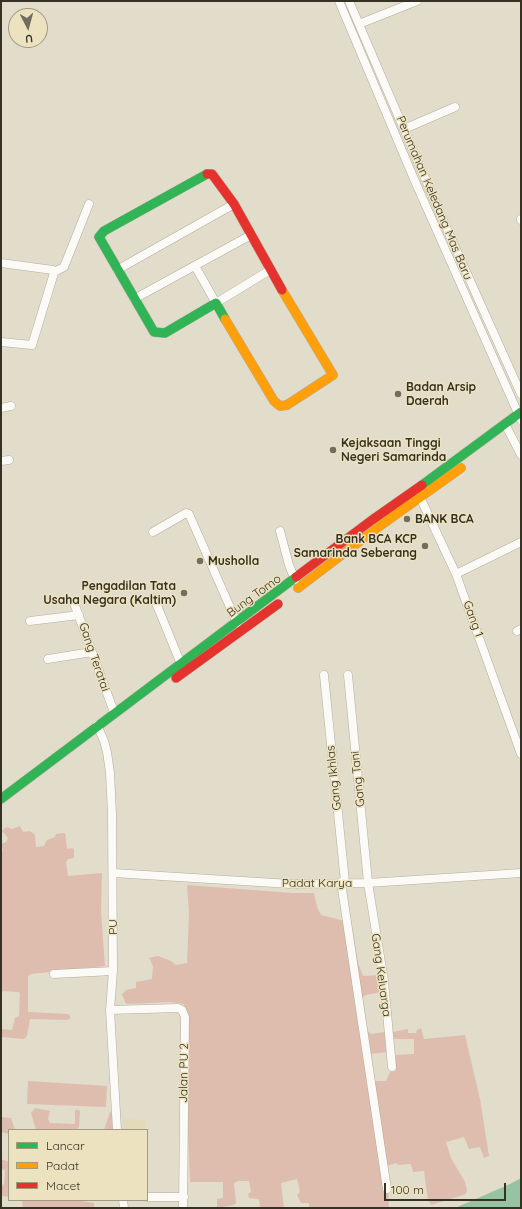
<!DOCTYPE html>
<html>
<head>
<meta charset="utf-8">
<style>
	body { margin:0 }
	#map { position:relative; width:522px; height:1209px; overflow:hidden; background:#e2dcca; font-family:Quicksand,sans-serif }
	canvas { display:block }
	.frame { position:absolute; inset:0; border:2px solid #353124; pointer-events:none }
	.legend { position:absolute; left:8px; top:1129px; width:140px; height:72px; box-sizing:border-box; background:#ece2bf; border:1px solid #a39b81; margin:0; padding:5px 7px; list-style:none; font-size:12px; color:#353124 }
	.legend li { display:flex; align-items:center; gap:8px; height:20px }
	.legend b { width:20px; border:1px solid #a39b81 }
	.north { position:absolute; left:8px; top:8px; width:40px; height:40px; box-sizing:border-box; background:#ece2bf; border:1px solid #a39b81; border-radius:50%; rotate:174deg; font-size:11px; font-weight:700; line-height:16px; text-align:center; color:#353124 }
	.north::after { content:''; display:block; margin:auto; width:14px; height:18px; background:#726d5e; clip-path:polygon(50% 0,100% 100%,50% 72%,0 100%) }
	.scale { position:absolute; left:384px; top:1183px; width:122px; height:18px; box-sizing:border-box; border:2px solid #353124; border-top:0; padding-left:5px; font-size:12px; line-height:14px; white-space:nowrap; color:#353124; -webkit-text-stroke:3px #ece2bf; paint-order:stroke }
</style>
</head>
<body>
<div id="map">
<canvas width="522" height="1209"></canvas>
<div class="frame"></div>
<ul class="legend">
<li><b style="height:5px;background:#30b455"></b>Lancar</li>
<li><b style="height:5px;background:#ff9f0a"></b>Padat</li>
<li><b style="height:5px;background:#e5322d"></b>Macet</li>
</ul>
<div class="north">U</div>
<div class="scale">100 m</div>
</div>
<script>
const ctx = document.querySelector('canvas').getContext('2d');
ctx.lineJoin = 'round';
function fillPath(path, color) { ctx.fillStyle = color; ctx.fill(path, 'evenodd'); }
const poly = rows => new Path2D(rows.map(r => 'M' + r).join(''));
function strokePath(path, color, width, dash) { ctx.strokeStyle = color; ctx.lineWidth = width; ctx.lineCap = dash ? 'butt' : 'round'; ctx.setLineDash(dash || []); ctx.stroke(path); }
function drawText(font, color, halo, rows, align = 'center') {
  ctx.font = font + ' Quicksand,sans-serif'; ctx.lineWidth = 3; ctx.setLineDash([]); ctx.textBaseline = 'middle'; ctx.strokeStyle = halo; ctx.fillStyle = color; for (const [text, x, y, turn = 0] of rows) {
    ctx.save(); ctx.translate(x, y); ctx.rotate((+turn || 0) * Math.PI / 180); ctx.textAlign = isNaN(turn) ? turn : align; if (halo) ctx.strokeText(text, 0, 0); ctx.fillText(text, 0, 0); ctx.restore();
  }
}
fillPath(poly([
	[123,1119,145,1120,146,1130,123,1130]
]), '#e3daba');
fillPath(poly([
	[20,826,23,832,30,831,35,835,36,847,44,846,47,840,55,837,56,834,65,833,67,849,73,848,74,850,74,858,68,859,66,862,68,876,102,873,101,912,105,966,31,974,28,976,28,1012,68,1014,70,1016,70,1019,66,1020,30,1019,27,1036,24,1039,1,1037,1,1029,12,1030,15,1018,19,1016,20,993,18,992,1,991,1,852,3,851,1,844,6,842,8,838,2,831,6,827,12,829],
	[187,885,292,893,314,893,317,907,321,915,349,922,352,927,358,963,363,976,379,975,383,992,365,995,361,1000,367,1030,371,1034,385,1032,388,1052,369,1054,370,1081,386,1081,390,1072,396,1071,396,1055,414,1054,414,1039,393,1039,393,1032,408,1029,408,1033,416,1033,417,1030,421,1028,424,1039,465,1035,480,1099,489,1156,484,1158,480,1147,469,1149,464,1137,446,1142,451,1158,465,1182,467,1190,466,1194,431,1205,428,1200,424,1171,413,1172,411,1164,398,1165,396,1163,387,1166,389,1208,309,1208,309,1203,301,1203,297,1195,300,1192,297,1179,281,1183,284,1208,260,1208,259,1199,249,1198,248,1194,251,1192,249,1181,238,1181,234,1183,236,1203,234,1205,217,1208,217,1199,223,1198,223,1182,190,1182,186,1089,186,1010,184,1004,170,1002,126,1004,122,994,126,990,136,988,136,982,152,979,153,966,149,958,158,956,171,961,176,965,187,963,189,912],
	[28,1081,107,1086,106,1107,27,1104],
	[35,1108,50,1111,48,1119,50,1123,75,1124,75,1110,78,1110,80,1111,79,1127,75,1130,36,1130,31,1113],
	[110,1112,113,1113,113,1130,94,1130,104,1130],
	[1,1117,11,1118,15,1130,9,1130,9,1134,1,1132],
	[1,1159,9,1162,9,1197,1,1196,1,1186,4,1184,5,1173,5,1170,1,1169],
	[22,1200,76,1200,94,1203,94,1208,23,1208]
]), '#debdae');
fillPath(poly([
	[521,1178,521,1208,455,1208,510,1184]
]), '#96c4a2');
const street = poly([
	[339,1,414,179,521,420],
	[349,1,442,218,521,394],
	[359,24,417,1],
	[404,129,455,107],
	[521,220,521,219],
	[1,263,53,270,54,273,32,345,1,342],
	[195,266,216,303,270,270],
	[117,270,234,204],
	[54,272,64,267,89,204],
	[134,299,251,235],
	[1,408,11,406],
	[505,424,521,455],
	[1,461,9,460],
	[419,495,456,574,521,754],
	[280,531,289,565,295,580],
	[153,532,186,513,189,514,237,623],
	[456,574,521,542],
	[154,598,181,664],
	[74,603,114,712],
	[30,621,79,615],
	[517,631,521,629],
	[48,659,92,652],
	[324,675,345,882],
	[348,675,368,883,384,981,392,1067],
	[97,725,104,741,107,752,110,773,112,813,113,971,110,1010,117,1130],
	[113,873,291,884,368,883,521,873],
	[341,882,387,1189],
	[54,974,113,971],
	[110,1010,178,1008,182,1010,185,1017,183,1208],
	[147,1197,184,1197],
	[123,1200,124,1208]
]);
const fast = poly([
	[207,174,104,231,99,237,154,332,165,333,216,303,225,319],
	[422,485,521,412],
	[1,799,296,577]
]);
const slow = poly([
	[225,319,274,401,280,406,287,405,333,375,282,290],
	[298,588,377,528,461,468]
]);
const jam = poly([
	[207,174,212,174,234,204,282,290],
	[296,577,372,520,422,485],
	[176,678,278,604]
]);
strokePath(street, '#b1ad9e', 9);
strokePath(fast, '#b1ad9e', 10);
strokePath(slow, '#b1ad9e', 10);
strokePath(jam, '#b1ad9e', 10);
strokePath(street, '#fbfaf7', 8);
strokePath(fast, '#30b455', 9);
strokePath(slow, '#ff9f0a', 9);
strokePath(jam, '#e5322d', 9);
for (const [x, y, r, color] of [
	[398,394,4,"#726d5e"],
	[333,450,4,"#726d5e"],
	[407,519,4,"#726d5e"],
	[425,546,4,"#726d5e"],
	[200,561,4,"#726d5e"],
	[184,593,4,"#726d5e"]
]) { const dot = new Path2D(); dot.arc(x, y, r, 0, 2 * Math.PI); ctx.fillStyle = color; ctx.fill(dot); strokePath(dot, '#ece2bf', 1.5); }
drawText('12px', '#353124', '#ece2bf', [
	["Perumahan Keledang Mas Baru",434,198,67],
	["Bung Tomo",254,596,-36],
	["Gang 1",473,619,70],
	["Gang Teratai",94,657,71],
	["Gang Ikhlas",334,778,-96],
	["Gang Tani",358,779,-96],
	["Padat Karya",317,883],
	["PU",113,927,-90],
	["Gang Keluarga",381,975,82],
	["Jalan PU 2",184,1073,-89]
]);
drawText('bold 12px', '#353124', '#ece2bf', [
	["Badan Arsip",406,387],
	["Daerah",406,401],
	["Kejaksaan Tinggi",341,443],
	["Negeri Samarinda",341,457],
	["BANK BCA",415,519],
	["Bank BCA KCP",417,539,"right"],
	["Samarinda Seberang",417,553,"right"],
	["Musholla",208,561],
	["Pengadilan Tata",176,586,"right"],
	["Usaha Negara (Kaltim)",176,600,"right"]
], 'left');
</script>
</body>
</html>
